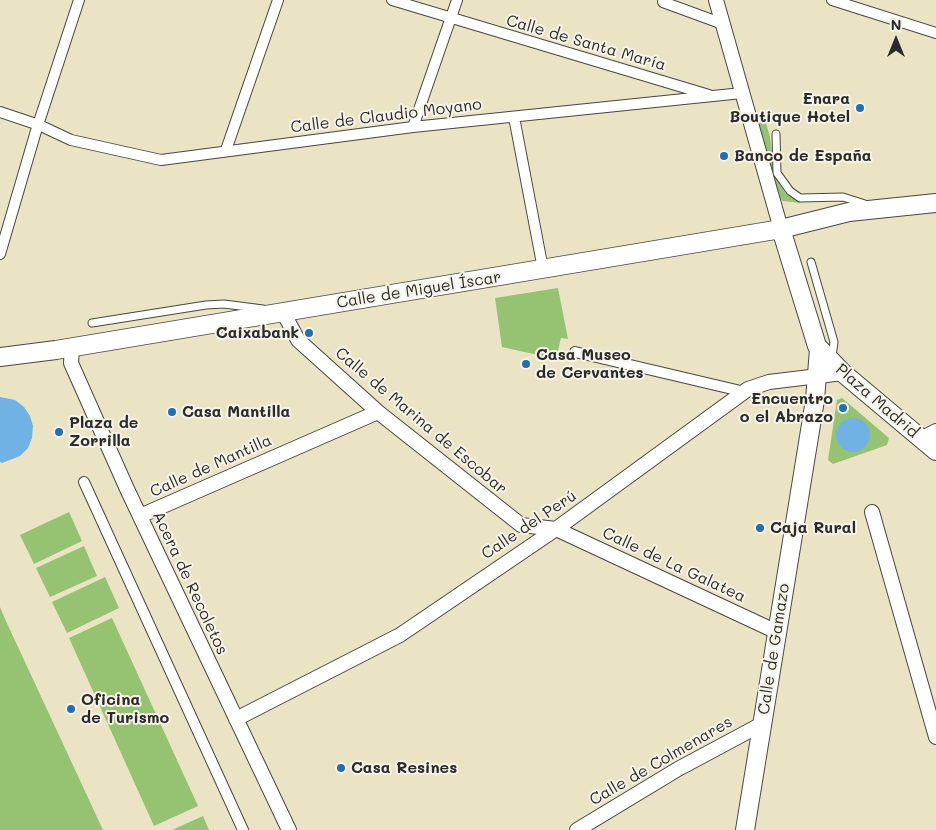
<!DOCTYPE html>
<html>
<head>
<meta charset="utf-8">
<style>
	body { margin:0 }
	#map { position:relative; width:936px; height:830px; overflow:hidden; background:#eae3c4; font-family:Mali,sans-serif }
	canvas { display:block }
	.north { position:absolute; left:871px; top:15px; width:50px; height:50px; -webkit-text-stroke:4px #f7f3e8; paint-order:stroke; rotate:0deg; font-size:14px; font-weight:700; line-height:20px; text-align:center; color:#2b2b2b }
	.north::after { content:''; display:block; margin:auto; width:18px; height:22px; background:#2b2b2b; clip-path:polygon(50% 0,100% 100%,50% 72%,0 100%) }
</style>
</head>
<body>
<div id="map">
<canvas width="936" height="830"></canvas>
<div class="north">N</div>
</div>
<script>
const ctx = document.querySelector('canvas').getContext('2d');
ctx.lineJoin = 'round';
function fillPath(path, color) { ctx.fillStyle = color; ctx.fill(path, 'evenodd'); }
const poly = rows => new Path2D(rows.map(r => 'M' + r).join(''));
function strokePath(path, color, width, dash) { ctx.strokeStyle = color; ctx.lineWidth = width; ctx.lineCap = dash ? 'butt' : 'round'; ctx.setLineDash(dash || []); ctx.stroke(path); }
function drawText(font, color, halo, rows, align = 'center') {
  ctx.font = font + ' Mali,sans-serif'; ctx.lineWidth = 4; ctx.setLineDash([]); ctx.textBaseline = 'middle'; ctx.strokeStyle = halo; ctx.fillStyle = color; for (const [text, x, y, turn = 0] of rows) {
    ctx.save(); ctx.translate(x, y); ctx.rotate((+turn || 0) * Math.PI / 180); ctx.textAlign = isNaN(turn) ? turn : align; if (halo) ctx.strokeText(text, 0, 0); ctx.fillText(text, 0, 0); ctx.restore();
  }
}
fillPath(poly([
	[753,116,764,116,770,137,774,168,779,184,786,194,801,203,783,201,777,195],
	[558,288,568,339,561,338,556,359,502,347,495,298],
	[842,398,889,438,887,445,833,464,828,460,837,400],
	[69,512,82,541,34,564,20,535],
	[84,546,97,576,50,597,36,568],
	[105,577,119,608,67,633,52,602],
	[0,607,5,619,103,830,0,830],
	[112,618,198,806,154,826,69,638],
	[203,816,209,830,172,830]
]), '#96c371');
fillPath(poly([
	[0,397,15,400,24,407,30,416,33,426,32,438,28,448,20,456,2,463,0,462],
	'836 435a17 17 0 1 1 34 0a17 17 0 1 1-34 0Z'
]), '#71b2e5');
const service = poly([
	[776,134,777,173,790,191,800,198,843,197,868,205],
	[811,262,834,342,832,357],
	[92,323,206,305,224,304,263,309]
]);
const pedestrian = poly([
	[392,0,709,95],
	[832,0,936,33],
	[663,2,723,24],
	[0,112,39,125,71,140,161,160,413,127,742,93],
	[514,117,543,269],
	[413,127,457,0],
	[226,150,278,0],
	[0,254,36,131,79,0],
	[575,352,745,392],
	[84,482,243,830]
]);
const minor = poly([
	[716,0,781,229],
	[283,312,298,340,378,412,521,525,556,529,777,632],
	[72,347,71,363,127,489,289,830],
	[921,439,936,431],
	[872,512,936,737],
	[140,516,378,412],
	[236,719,400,635,556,529,748,389,769,382,843,373],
	[577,830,678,769,762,724]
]);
const tertiary = poly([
	[781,229,817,346,843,373,936,451],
	[0,357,56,350,781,229,849,212,936,203],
	[745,830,815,400,819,349]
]);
strokePath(service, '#484742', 9);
strokePath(pedestrian, '#484742', 12);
strokePath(minor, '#484742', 16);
strokePath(tertiary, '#484742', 20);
strokePath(service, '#fff', 7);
strokePath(pedestrian, '#fff', 10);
strokePath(minor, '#fff', 14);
strokePath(tertiary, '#fff', 18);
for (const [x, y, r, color] of [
	[860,108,5,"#1f6fb2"],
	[724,156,5,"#1f6fb2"],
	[309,333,5,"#1f6fb2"],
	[526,364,5,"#1f6fb2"],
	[843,408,5,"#1f6fb2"],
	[172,412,5,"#1f6fb2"],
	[59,432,5,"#1f6fb2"],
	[760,528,5,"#1f6fb2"],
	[71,709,5,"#1f6fb2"],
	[341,768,5,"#1f6fb2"]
]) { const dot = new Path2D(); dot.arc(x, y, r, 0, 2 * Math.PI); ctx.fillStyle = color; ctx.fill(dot); strokePath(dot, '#f7f3e8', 2); }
drawText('16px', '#2b2b2b', '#f7f3e8', [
	["Calle de Santa María",586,43,16],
	["Calle de Claudio Moyano",386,116,-7],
	["Calle de Miguel Íscar",419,290,-9],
	["Plaza Madrid",877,401,41],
	["Calle de Marina de Escobar",421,421,40],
	["Calle de Mantilla",211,466,-24],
	["Calle del Perú",529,525,-34],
	["Calle de La Galatea",674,565,25],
	["Acera de Recoletos",190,583,65],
	["Calle de Gamazo",774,649,-81],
	["Calle de Colmenares",661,761,-30]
]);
drawText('bold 16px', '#2b2b2b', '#f7f3e8', [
	["Enara",850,99,"right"],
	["Boutique Hotel",850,117,"right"],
	["Banco de España",734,156],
	["Caixabank",299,333,"right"],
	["Casa Museo",536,355],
	["de Cervantes",536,373],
	["Encuentro",833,399,"right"],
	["o el Abrazo",833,417,"right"],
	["Casa Mantilla",182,412],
	["Plaza de",69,423],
	["Zorrilla",69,441],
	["Caja Rural",770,528],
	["Oficina",81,700],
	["de Turismo",81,718],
	["Casa Resines",351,768]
], 'left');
</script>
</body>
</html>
